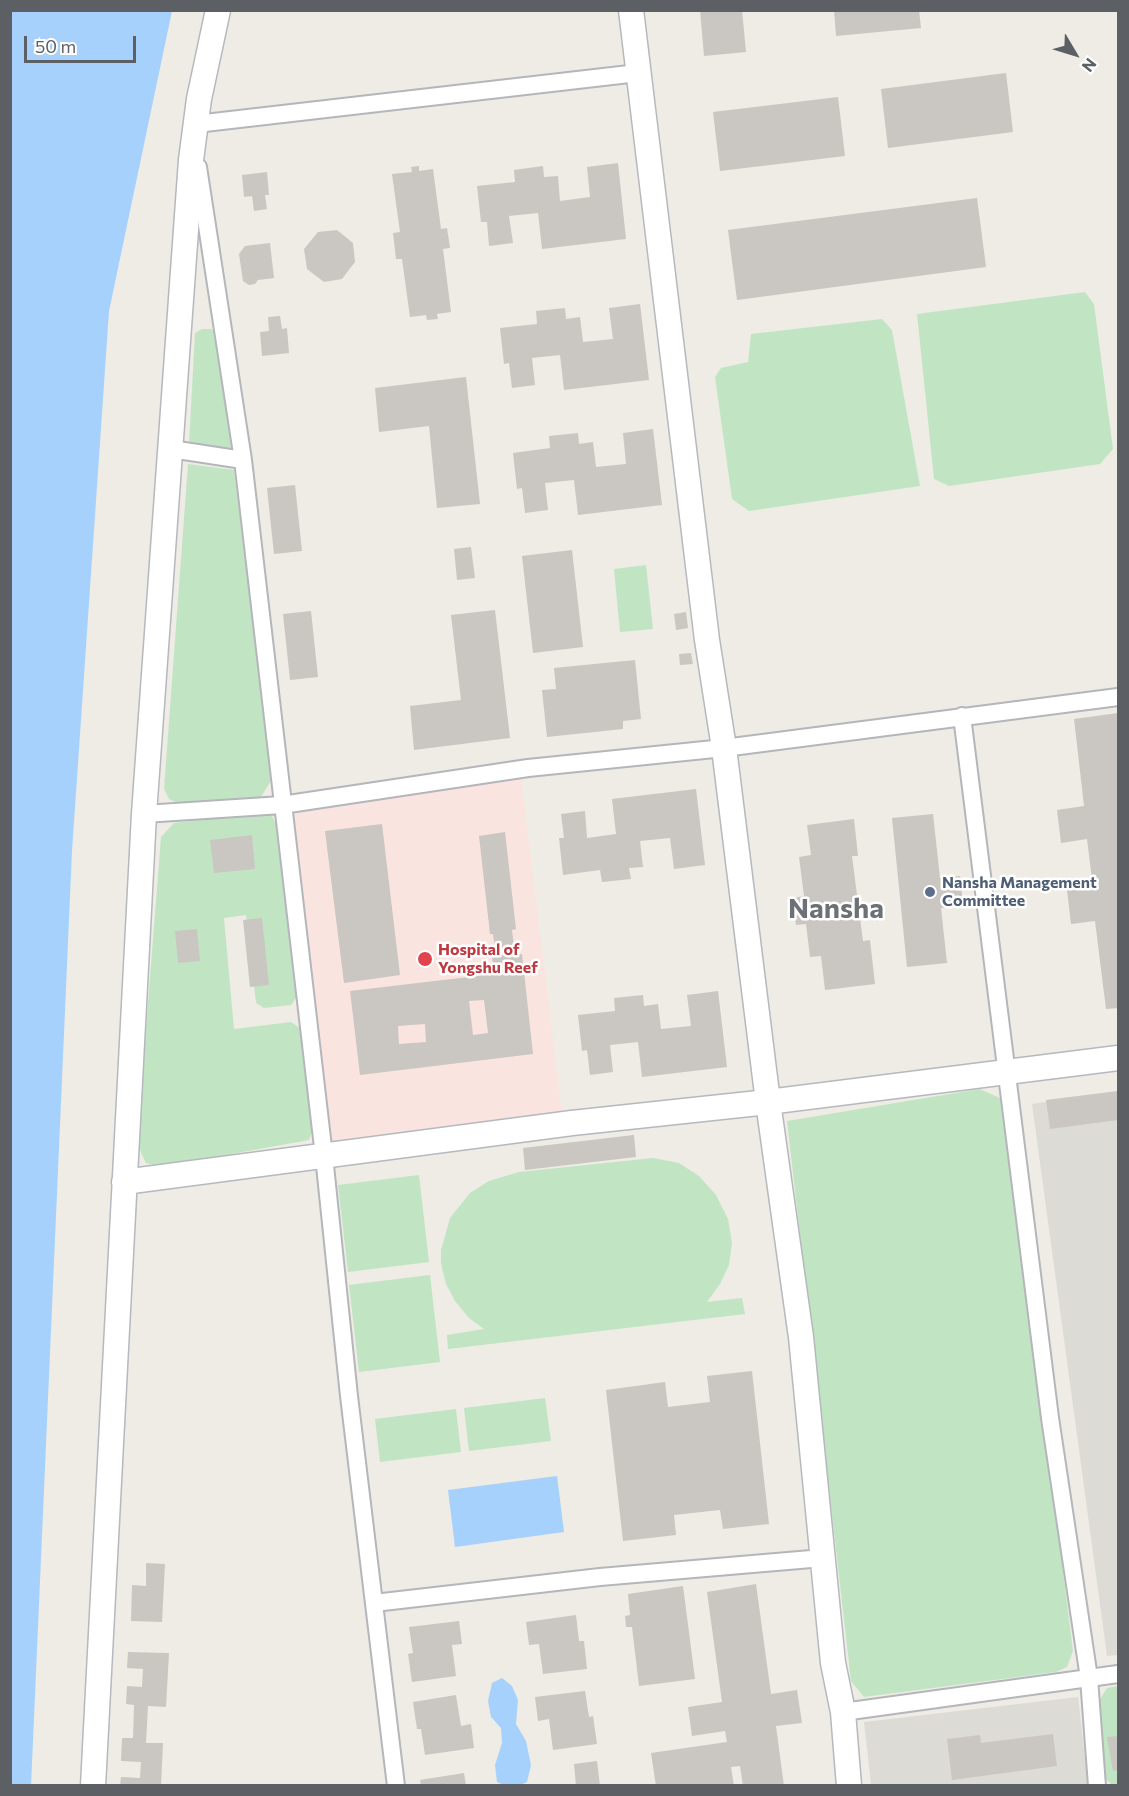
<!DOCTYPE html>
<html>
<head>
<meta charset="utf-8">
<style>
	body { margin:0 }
	#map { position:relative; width:1129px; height:1796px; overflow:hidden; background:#eeece4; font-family:Commissioner,sans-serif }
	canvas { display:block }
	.frame { position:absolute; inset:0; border:12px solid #5c5f64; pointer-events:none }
	.north { position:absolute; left:1045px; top:24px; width:60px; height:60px; -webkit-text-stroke:4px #fff; paint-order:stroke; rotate:128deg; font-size:16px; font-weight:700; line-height:24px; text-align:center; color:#5c5f64 }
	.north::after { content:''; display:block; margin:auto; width:21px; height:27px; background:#5c5f64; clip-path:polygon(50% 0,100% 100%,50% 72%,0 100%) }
	.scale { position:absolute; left:24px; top:36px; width:112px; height:27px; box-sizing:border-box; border:3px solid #5c5f64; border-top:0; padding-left:8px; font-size:18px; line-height:21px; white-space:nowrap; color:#5c5f64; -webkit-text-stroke:4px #fff; paint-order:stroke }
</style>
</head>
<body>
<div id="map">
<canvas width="1129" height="1796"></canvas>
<div class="frame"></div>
<div class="north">N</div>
<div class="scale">50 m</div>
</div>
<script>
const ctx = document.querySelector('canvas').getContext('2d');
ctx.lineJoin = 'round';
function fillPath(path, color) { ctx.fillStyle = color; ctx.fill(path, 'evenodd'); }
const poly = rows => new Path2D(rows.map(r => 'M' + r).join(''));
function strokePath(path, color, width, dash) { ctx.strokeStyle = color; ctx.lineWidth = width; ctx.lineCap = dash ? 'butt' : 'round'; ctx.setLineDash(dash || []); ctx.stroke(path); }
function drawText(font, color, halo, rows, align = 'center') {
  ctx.font = font + ' Commissioner,sans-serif'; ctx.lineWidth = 5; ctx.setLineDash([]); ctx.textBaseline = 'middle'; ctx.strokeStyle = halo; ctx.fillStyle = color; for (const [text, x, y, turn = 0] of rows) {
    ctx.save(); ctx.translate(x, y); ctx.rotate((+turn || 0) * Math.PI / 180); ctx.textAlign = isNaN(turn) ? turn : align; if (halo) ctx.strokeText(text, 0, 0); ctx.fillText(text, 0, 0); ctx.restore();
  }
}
fillPath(poly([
	[1118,1091,1118,1655,1107,1656,1032,1104],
	[1078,1697,1088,1785,871,1785,864,1722]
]), '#dddbd6');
fillPath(poly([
	[521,777,562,1112,329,1142,288,807]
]), '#fae4e0');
fillPath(poly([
	[1085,292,1094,304,1113,449,1100,464,949,486,934,479,917,314],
	[882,319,892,330,920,486,749,511,732,499,715,377,721,368,748,362,751,334],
	[202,329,211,329,217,333,231,448,189,444,195,333],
	[188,464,234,470,272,779,261,797,183,806,169,799,164,789],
	[646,565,653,629,620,632,614,569],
	[261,812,272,816,277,826,298,995,291,1005,264,1008,256,1003,246,915,224,918,234,1029,291,1022,301,1029,313,1129,309,1140,160,1167,146,1163,137,1144,161,837,174,823],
	[980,1089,1004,1100,1073,1651,1067,1667,1056,1672,864,1697,851,1681,787,1121],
	[653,1158,679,1163,699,1176,716,1195,728,1219,732,1243,729,1265,720,1284,707,1302,742,1298,745,1314,448,1349,447,1335,484,1329,469,1318,455,1301,446,1284,441,1264,441,1250,450,1218,470,1193,489,1181,519,1172],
	[419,1175,429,1262,348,1272,338,1185],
	[430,1275,440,1362,359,1372,349,1285],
	[545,1398,551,1441,469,1451,464,1408],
	[456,1409,461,1452,380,1462,375,1419],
	[1118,1686,1118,1785,1112,1785,1106,1779,1099,1701,1107,1688]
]), '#c1e5c3');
fillPath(poly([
	[11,10,172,11,109,311,72,851,31,1786,10,1785],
	[557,1476,564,1532,455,1547,448,1490],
	[502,1678,512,1686,518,1700,516,1724,526,1741,531,1765,527,1782,520,1785,504,1785,497,1782,495,1765,502,1743,501,1728,491,1717,488,1701,492,1683]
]), '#a6d1fc');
fillPath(poly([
	[700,10,742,10,746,52,704,56],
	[834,10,919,10,921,28,836,36],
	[1006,73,1013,132,888,148,881,89],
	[838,97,845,156,720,171,713,112],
	[618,163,626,239,542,249,538,213,509,216,513,243,489,246,487,222,481,222,477,186,515,182,514,170,543,166,544,177,558,176,560,201,590,197,587,167],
	[419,166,419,171,433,169,441,229,447,228,450,248,443,249,451,312,437,314,438,319,427,320,426,315,410,317,402,259,396,259,393,233,400,232,392,174,412,172,411,167],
	[267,172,269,195,265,195,267,209,254,211,252,196,244,197,242,175],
	[977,198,986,267,737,300,728,230],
	[337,230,353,243,355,262,342,279,324,282,307,269,304,249,318,232],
	[270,243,274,278,258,280,255,284,249,285,243,281,239,254,245,246],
	[640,304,649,380,564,390,560,355,532,358,535,385,512,388,509,363,504,364,500,328,537,324,536,311,565,308,566,319,580,317,583,342,613,339,609,308],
	[280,316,282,329,287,328,289,353,262,356,260,332,269,331,268,317],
	[466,377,480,504,437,508,429,426,379,432,375,388],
	[653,429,662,505,578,515,574,480,545,483,548,510,525,513,522,488,517,489,513,453,550,448,549,436,578,433,579,444,593,442,596,467,626,464,623,433],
	[295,485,302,551,274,554,267,488],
	[471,547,475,578,457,580,454,549],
	[572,550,583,647,533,653,522,556],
	[495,610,510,738,414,750,410,706,461,700,451,615],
	[311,611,318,677,290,680,283,614],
	[686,612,688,628,676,630,674,614],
	[691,653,693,664,680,665,679,654],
	[635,660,641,719,623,721,623,729,547,737,542,690,556,689,554,668],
	[1118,713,1118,1008,1106,1009,1095,921,1071,924,1067,890,1093,887,1087,839,1061,843,1057,810,1084,806,1074,719],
	[696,789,705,865,674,869,670,838,640,841,643,867,629,868,631,879,602,882,600,870,563,875,559,838,564,838,561,814,585,811,587,838,616,834,612,799],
	[933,814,940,878,960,876,963,905,941,908,947,963,907,967,892,818],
	[854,819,858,856,852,856,863,941,870,940,875,984,825,990,821,956,810,957,806,924,796,925,793,898,804,896,799,857,811,855,807,825],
	[382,824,400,975,344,983,325,831],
	[505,832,516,929,512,930,515,955,522,954,533,1054,360,1075,350,991,494,974,492,957,496,957,493,934,490,934,479,836],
	[484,1000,488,1033,473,1035,469,1001],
	[425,1024,426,1042,399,1044,398,1026],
	[252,835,255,869,214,873,210,840],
	[262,918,269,985,250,987,243,920],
	[197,929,200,961,178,963,175,931],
	[718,991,727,1067,642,1077,638,1042,610,1045,613,1072,590,1075,587,1050,582,1051,578,1015,615,1011,614,998,643,995,644,1006,658,1004,661,1029,691,1026,687,995],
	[1118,1091,1118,1120,1050,1129,1046,1100],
	[634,1135,636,1157,525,1170,523,1148],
	[752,1371,769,1524,723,1529,720,1510,674,1515,676,1535,623,1541,606,1390,665,1382,668,1407,710,1402,707,1376],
	[146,1563,165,1564,162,1622,131,1621,132,1585,146,1586],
	[756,1584,771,1694,797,1690,802,1723,776,1726,784,1786,743,1786,740,1766,731,1767,734,1786,656,1786,651,1753,727,1742,725,1731,692,1736,688,1707,722,1702,707,1592],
	[683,1586,695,1679,639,1686,632,1627,626,1627,625,1616,630,1615,628,1594],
	[576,1615,579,1641,584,1641,587,1669,543,1674,539,1644,529,1645,526,1622],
	[459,1621,462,1644,452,1645,456,1676,412,1682,408,1654,413,1653,409,1627],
	[128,1652,169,1653,166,1707,148,1706,146,1743,163,1743,161,1786,120,1786,121,1777,140,1778,141,1762,121,1761,122,1738,133,1738,134,1705,126,1704,127,1686,142,1687,143,1669,127,1668],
	[585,1691,589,1717,593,1716,597,1744,553,1750,549,1719,538,1721,535,1697],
	[456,1695,461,1726,471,1724,474,1748,425,1755,421,1729,417,1729,413,1702],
	[1053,1734,1057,1766,952,1780,947,1739,980,1735,981,1743],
	[1118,1736,1118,1770,1113,1771,1107,1737],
	[597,1761,600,1786,576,1786,574,1764],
	[464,1773,466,1786,421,1786,420,1780]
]), '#cac6c1');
const street = poly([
	[196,124,638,73],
	[198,167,243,460,324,1156,349,1396,396,1786],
	[171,449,243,460],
	[962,716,1050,1418,1089,1678,1097,1786],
	[144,814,282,805,528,768,724,748,1118,697],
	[374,1603,600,1577,823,1558],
	[843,1712,1118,1674]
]);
const secondary = poly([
	[631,10,707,640,724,748,768,1102,801,1337,833,1663,843,1712,849,1786],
	[124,1182,572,1123,768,1102,1118,1058],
	[93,1786,144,814,191,160,199,99,218,10]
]);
strokePath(street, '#b4b6bb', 20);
strokePath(secondary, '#b5b8be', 27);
strokePath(street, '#fff', 16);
strokePath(secondary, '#fff', 24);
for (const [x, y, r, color] of [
	[930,892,6,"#5c6f8a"],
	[425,959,8,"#e0444e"]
]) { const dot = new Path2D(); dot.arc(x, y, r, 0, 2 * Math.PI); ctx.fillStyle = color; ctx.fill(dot); strokePath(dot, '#fff', 2); }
drawText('bold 16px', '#4e5e75', '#fff', [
	["Nansha Management",942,883],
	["Committee",942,901]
], 'left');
drawText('bold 16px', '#be3a42', '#fff', [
	["Hospital of",438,950],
	["Yongshu Reef",438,968]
], 'left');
drawText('bold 28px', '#6d7176', '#fff', [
	["Nansha",836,909]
]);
</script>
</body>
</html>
